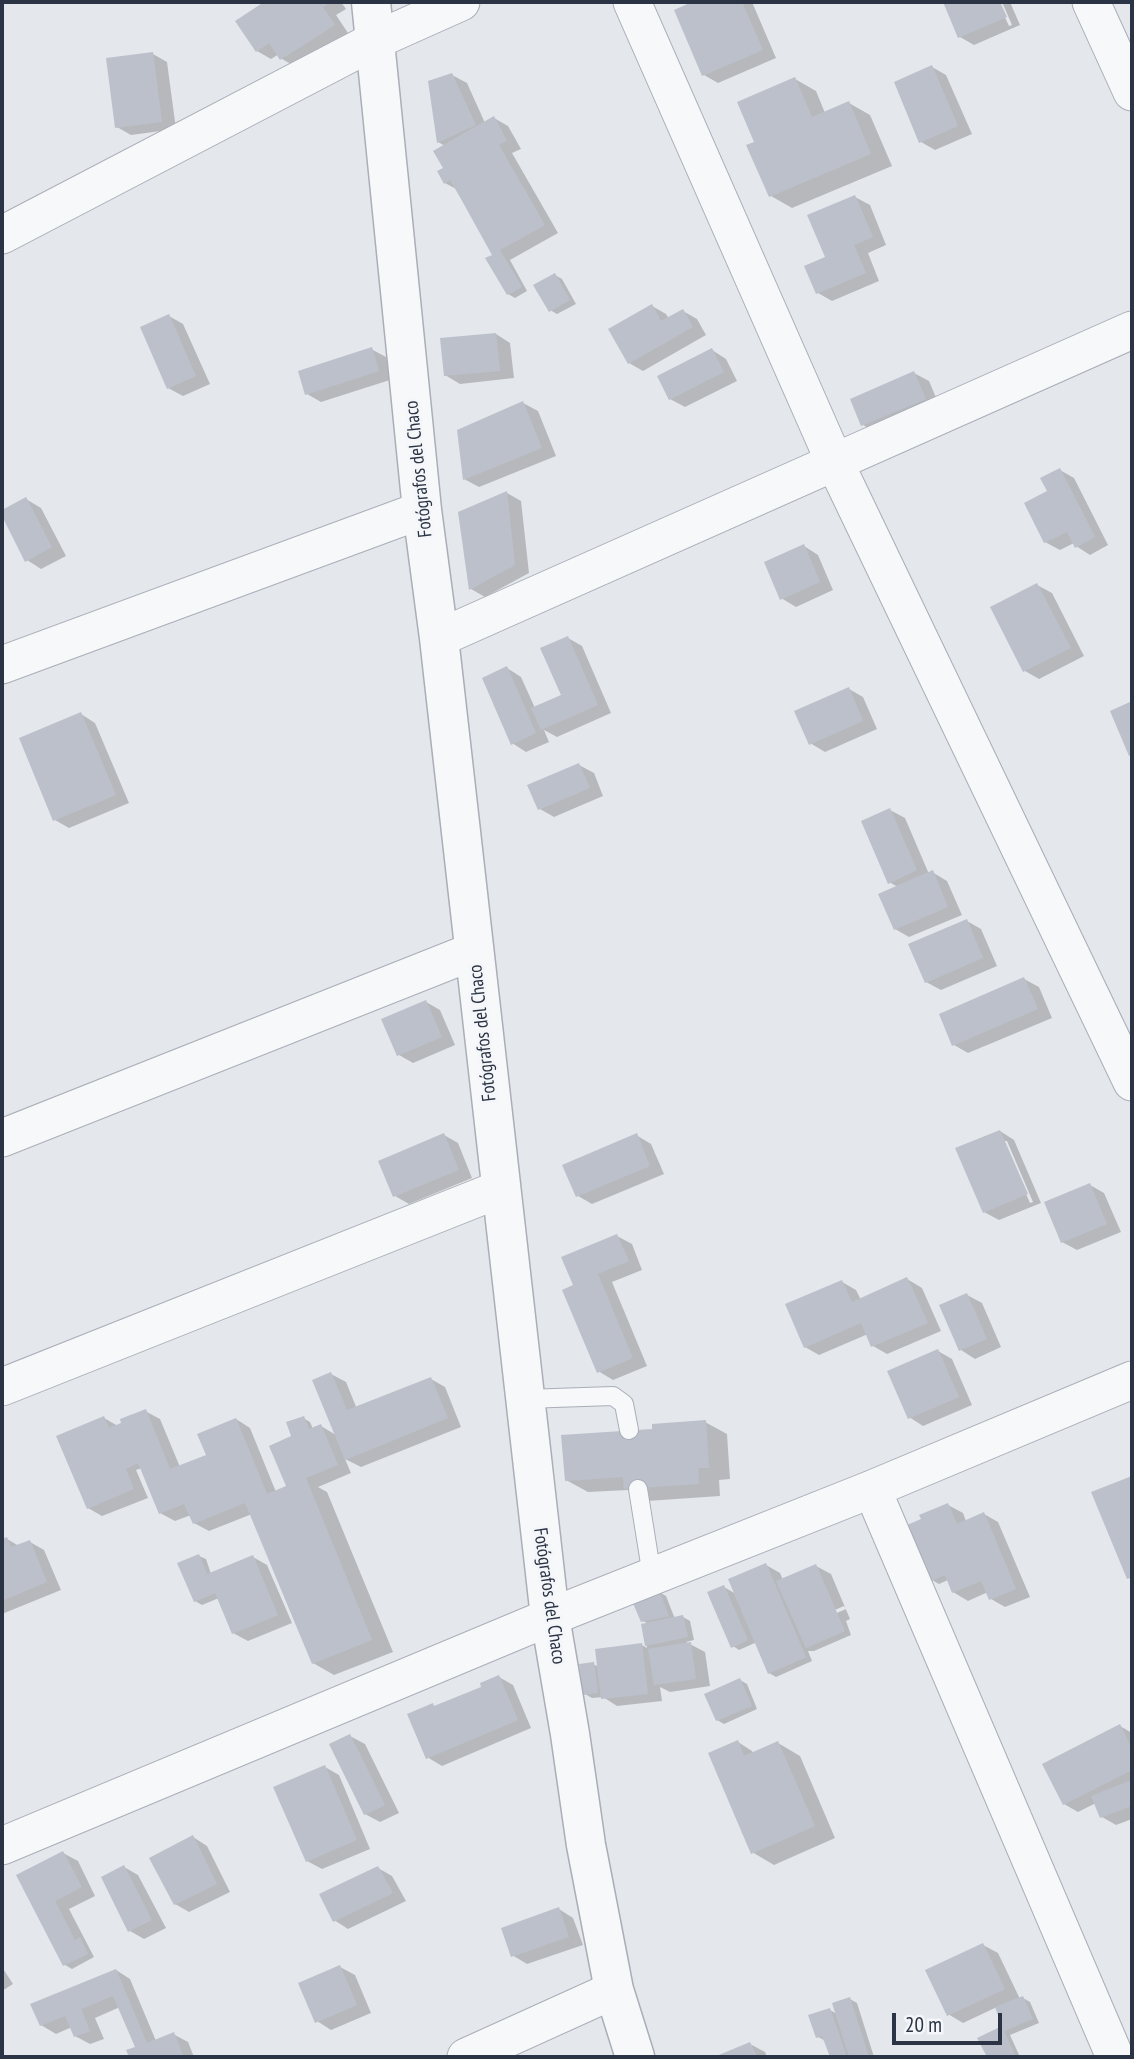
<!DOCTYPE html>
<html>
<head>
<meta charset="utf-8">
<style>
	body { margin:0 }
	#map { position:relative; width:1134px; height:2059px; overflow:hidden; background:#e4e7ec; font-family:"PT Sans Narrow",sans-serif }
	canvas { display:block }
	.frame { position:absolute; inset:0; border:4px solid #2b3445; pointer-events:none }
	.scale { position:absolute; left:892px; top:2013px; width:110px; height:32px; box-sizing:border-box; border:4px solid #2b3445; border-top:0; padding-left:9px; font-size:21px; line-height:24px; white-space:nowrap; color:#2b3445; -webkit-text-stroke:5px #f4f6f9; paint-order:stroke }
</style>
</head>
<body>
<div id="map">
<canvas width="1134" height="2059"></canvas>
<div class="frame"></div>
<div class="scale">20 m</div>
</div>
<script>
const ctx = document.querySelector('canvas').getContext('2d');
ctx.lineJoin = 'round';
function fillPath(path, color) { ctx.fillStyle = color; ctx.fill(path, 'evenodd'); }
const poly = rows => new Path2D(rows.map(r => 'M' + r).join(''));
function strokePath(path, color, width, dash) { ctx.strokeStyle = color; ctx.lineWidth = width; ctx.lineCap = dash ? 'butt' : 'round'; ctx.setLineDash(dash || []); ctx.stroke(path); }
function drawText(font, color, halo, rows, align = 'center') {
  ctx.font = font + ' "PT Sans Narrow",sans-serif'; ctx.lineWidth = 6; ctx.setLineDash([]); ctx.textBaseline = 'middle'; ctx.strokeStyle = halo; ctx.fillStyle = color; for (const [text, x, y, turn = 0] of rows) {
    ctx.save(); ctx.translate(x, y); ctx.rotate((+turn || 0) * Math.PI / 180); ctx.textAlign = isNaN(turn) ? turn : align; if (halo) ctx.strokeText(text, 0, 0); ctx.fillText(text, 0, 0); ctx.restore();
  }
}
fillPath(poly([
	[268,2,341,2,346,9,336,15,348,33,296,67,282,59,279,54,271,59,257,51,238,21],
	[696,2,752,2,776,58,718,83,704,75,676,10],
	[945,2,998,2,1009,26,1012,25,1002,2,1010,2,1020,25,974,45,960,37],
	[153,54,167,62,176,129,131,135,117,127],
	[932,67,946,75,972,134,935,150,921,142],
	[452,75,467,83,485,123,494,118,508,126,521,149,512,153,558,233,510,260,527,291,515,298,508,294,494,255,458,190,445,183,439,171,445,168,445,146,438,142],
	[795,79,816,91,825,113,849,103,870,115,892,166,792,208,771,196,757,143],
	[855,197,870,205,886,245,868,253,879,281,832,301,818,293,828,258],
	[555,275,562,279,576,304,557,314,550,310],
	[652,306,666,314,669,319,683,311,697,319,706,335,643,371,629,363],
	[169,316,183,324,210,384,183,396,168,388],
	[496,334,510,343,514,378,460,384,445,375],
	[371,349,386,357,393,379,321,402,307,394],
	[712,350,726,359,737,381,685,407,670,399],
	[914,373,929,381,940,407,877,433,863,425],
	[523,403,538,411,556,456,479,487,464,479],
	[1060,470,1074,478,1108,545,1090,555,1076,546,1074,543,1060,550,1045,542,1049,492],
	[507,493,521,501,529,573,485,597,471,589,460,513],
	[26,499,41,508,66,556,41,569,27,560,2,512],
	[804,546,818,555,833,590,796,607,781,598],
	[1037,585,1052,593,1084,656,1039,679,1025,671],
	[568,638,582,646,611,713,557,737,544,730,549,742,526,752,512,743,507,668,521,677,535,708,563,696],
	[849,689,863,697,877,729,825,752,810,743],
	[81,714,95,723,129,803,69,828,55,820],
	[579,765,594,773,603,796,554,817,540,809],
	[890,810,905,818,929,874,932,872,947,881,962,915,909,937,895,929,898,887,889,882],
	[967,921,981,929,997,966,941,990,926,982],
	[1024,979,1039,987,1052,1018,968,1053,954,1045],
	[426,1002,440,1010,455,1045,413,1063,399,1055],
	[1000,1131,1014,1140,1041,1203,999,1220,984,1212],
	[1003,1141,1007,1141,1033,1202,1030,1203],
	[444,1135,458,1143,472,1178,409,1204,395,1196],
	[636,1135,651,1144,664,1174,592,1204,578,1196],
	[1090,1185,1104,1193,1121,1232,1077,1250,1062,1242],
	[617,1236,632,1244,642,1270,612,1282,647,1366,613,1380,598,1371,575,1286],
	[907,1279,922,1288,941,1331,887,1354,873,1346,868,1334,819,1355,805,1347,842,1282,856,1290,861,1300],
	[967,1295,982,1303,1001,1347,975,1359,961,1350],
	[938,1351,952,1359,972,1405,923,1426,909,1417],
	[331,1374,346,1382,357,1409,431,1379,445,1387,461,1427,361,1467,345,1459,351,1473,318,1487,327,1492,393,1652,334,1675,313,1663,252,1514,209,1531,194,1523,191,1515,175,1521,160,1513,142,1468,136,1470,148,1498,102,1516,88,1508,104,1418,118,1426,145,1411,160,1419,180,1467,208,1456,236,1419,250,1428,276,1492,288,1487,296,1436,303,1418,310,1422,313,1429,321,1426,336,1435],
	[705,1422,727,1434,730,1479,719,1480,720,1496,647,1501,628,1490,588,1492,566,1480,654,1430],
	[1132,1477,1132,1580,1129,1578,1094,1493],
	[948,1505,963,1513,966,1521,984,1514,998,1522,1030,1597,1005,1607,991,1599,988,1592,968,1601,953,1592,948,1580,939,1584,932,1580],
	[7,1539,19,1546,30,1542,44,1550,61,1590,2,1614,2,1541],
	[199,1556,206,1559,211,1574,253,1557,267,1565,292,1623,248,1641,233,1633,219,1598,202,1605,195,1601],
	[766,1565,780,1573,783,1580,816,1566,831,1574,850,1619,846,1621,851,1635,814,1651,808,1651,812,1661,776,1677,769,1673,757,1642,739,1650,733,1646,724,1587,736,1594],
	[844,1606,846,1609,805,1627,805,1623],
	[659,1592,666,1596,675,1619,683,1617,690,1621,694,1640,686,1642,705,1652,710,1686,670,1692,660,1687,662,1701,617,1706,603,1697,592,1698,585,1694,593,1664,599,1667,642,1645,647,1648,643,1626,649,1624,643,1621],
	[499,1677,513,1685,531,1728,442,1766,427,1757,433,1705,436,1707,483,1687],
	[740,1680,747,1684,757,1709,724,1724,717,1720],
	[1120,1726,1132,1733,1132,1819,1116,1825,1102,1817,1096,1803,1078,1812,1064,1804],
	[350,1736,365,1744,399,1813,380,1822,365,1814],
	[738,1742,752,1751,753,1754,778,1743,800,1756,835,1838,774,1865,752,1852],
	[325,1767,339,1775,370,1849,322,1869,307,1861],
	[193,1837,207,1846,230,1892,189,1912,175,1904],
	[63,1853,78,1861,95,1896,69,1909,94,1957,72,1969,65,1965,19,1875],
	[124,1867,138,1875,166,1928,144,1939,130,1931],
	[378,1868,392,1876,406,1901,348,1929,334,1920],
	[559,1909,573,1918,583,1945,527,1964,512,1955],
	[983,1945,998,1953,1020,1999,1023,1998,1030,2002,1039,2023,1010,2035,1020,2057,988,2057,980,2039,1005,2027,997,2007,963,2023,948,2014],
	[2,1967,13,1984,2,1991],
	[340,1967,355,1975,371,2013,331,2030,317,2021],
	[116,1970,130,1979,156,2041,173,2034,188,2042,194,2057,131,2057,128,2051,137,2048,120,2007,95,2018,104,2039,90,2044,75,2036,72,2027,56,2034,41,2025],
	[850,1999,857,2003,874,2057,831,2057,826,2041,818,2037,830,2010,837,2014],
	[750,2044,765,2052,767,2057,718,2057]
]), '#0003');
fillPath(poly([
	[264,2,331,2,323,7,335,25,280,60,269,43,256,52,235,21],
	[692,2,742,2,763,50,702,76,674,10],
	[943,2,1000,2,1007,17,958,38],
	[153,52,162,122,115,128,106,58],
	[932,65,958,126,919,143,894,82],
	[452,73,476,125,437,143,428,81],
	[795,77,812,117,849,101,871,154,769,197,746,145,754,142,737,102],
	[494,116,507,141,499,145,545,225,500,250,522,287,507,295,485,258,492,255,461,199,450,180,444,184,437,171,443,168,433,151],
	[855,195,873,237,854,245,866,273,816,294,804,266,825,257,807,215],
	[555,273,570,300,549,312,533,285],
	[652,304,661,321,683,309,693,327,628,364,608,329],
	[169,314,196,376,167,389,140,327],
	[496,333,500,371,444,376,440,338],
	[372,347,379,371,305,395,298,371],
	[712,348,724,372,669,400,657,376],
	[914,371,926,399,861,426,850,399],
	[523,401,542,448,463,480,457,430],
	[1060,468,1095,537,1075,548,1067,532,1044,543,1024,503,1047,491,1040,478],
	[507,491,515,565,469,590,458,512],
	[26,497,52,547,25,562,2,516,2,510],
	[804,544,820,582,780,600,764,562],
	[1037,583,1071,648,1023,672,990,607],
	[568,636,598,705,541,730,531,708,561,695,540,648],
	[507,666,536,733,511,745,482,678],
	[849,687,863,721,809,745,794,711],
	[1132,701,1132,755,1129,756,1110,711],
	[81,712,116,795,53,821,19,738],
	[579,763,590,788,538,810,527,785],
	[890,808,917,870,888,884,861,821],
	[933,870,948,907,894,930,878,894],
	[967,919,983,958,925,983,908,944],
	[1024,977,1038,1009,952,1046,939,1014],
	[426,1000,442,1037,397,1056,381,1019],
	[1000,1130,1028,1194,983,1213,955,1148],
	[444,1133,459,1170,393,1197,378,1161],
	[637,1133,650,1166,576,1197,562,1165],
	[1090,1183,1107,1224,1061,1243,1044,1202],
	[617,1234,629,1261,598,1274,633,1358,597,1373,562,1290,573,1285,561,1257],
	[907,1277,928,1323,871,1347,861,1323,804,1348,785,1304,842,1280,852,1302],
	[967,1293,987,1339,959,1351,939,1305],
	[938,1349,959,1397,908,1419,887,1371],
	[331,1372,347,1410,431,1377,448,1418,345,1460,312,1380],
	[146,1409,170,1469,206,1455,197,1434,236,1418,267,1494,286,1486,269,1446,291,1436,286,1422,304,1416,309,1429,321,1424,338,1465,306,1478,372,1640,312,1664,245,1503,193,1524,184,1504,159,1514,138,1463,126,1469,134,1489,87,1509,56,1436,104,1416,109,1428,121,1423,120,1419],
	[706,1420,709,1468,698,1468,699,1484,624,1489,623,1477,565,1481,561,1435,652,1429,652,1424],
	[1132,1476,1132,1577,1127,1579,1091,1492],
	[948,1503,957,1524,984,1512,1016,1589,989,1600,981,1581,952,1593,945,1575,931,1581,907,1525,921,1519,919,1515],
	[7,1537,11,1547,30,1540,47,1582,2,1601,2,1539],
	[199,1554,207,1574,253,1555,278,1615,232,1634,215,1593,194,1602,177,1563],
	[766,1563,806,1657,768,1674,728,1579],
	[816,1564,845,1631,806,1648,776,1581],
	[724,1585,748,1640,731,1648,707,1592],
	[659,1590,669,1616,641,1622,632,1601],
	[683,1615,688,1637,645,1646,641,1624],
	[691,1642,696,1679,654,1685,648,1649],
	[642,1643,648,1694,601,1699,595,1649],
	[594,1662,598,1693,583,1695,579,1664],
	[499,1675,518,1720,426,1759,407,1714,433,1703,434,1706,481,1687,480,1683],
	[740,1678,752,1706,716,1721,704,1694],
	[1120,1724,1132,1749,1132,1770,1063,1805,1042,1764],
	[350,1734,385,1805,364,1815,329,1744],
	[738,1740,744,1756,778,1741,815,1826,751,1854,708,1753],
	[325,1765,357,1840,306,1862,273,1787],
	[1132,1780,1132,1806,1100,1818,1091,1796],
	[193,1835,217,1884,174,1905,149,1858],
	[63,1851,82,1887,55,1901,75,1940,80,1937,88,1954,63,1966,16,1875],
	[124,1865,152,1920,128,1932,101,1877],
	[378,1866,393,1893,333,1922,319,1894],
	[559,1907,569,1937,511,1957,501,1928],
	[983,1943,1005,1989,947,2016,925,1970],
	[340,1965,357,2005,315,2023,298,1983],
	[116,1969,147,2043,174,2032,183,2056,179,2057,129,2057,126,2050,135,2047,113,1996,81,2009,90,2031,74,2037,65,2016,40,2026,30,2004],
	[1023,1996,1033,2019,1004,2031,1016,2057,987,2057,977,2038,1002,2026,995,2007],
	[850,1997,869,2057,849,2057,832,2003],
	[830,2008,838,2031,847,2057,830,2057,822,2036,816,2038,808,2015],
	[750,2042,757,2057,714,2057]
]), '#bbc0ca');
const service = poly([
	[525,1399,613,1396,624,1404,629,1430],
	[638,1489,652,1576]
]);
const minor = poly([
	[632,2,835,463,1132,1082],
	[1091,2,1132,92],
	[2,235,376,40,461,2],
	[439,638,1132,330],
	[2,665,422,510],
	[2,1138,474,951],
	[2,1387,500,1189],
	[872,1489,1115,2057],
	[2,1846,550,1617,872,1489,1132,1380],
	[466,2057,614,1990]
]);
const tertiary = poly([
	[371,2,422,510,439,638,550,1617,570,1734,586,1845,614,1990,635,2057]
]);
strokePath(service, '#a9aeb7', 20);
strokePath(minor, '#a9aeb7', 39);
strokePath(tertiary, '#a9aeb7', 41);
strokePath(service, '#f7f8fa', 18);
strokePath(minor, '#f7f8fa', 37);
strokePath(tertiary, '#f7f8fa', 38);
drawText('19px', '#2b3445', '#f4f6f9', [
	["Fotógrafos del Chaco",419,469,-96],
	["Fotógrafos del Chaco",483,1033,-96],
	["Fotógrafos del Chaco",549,1596,82]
]);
</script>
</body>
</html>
